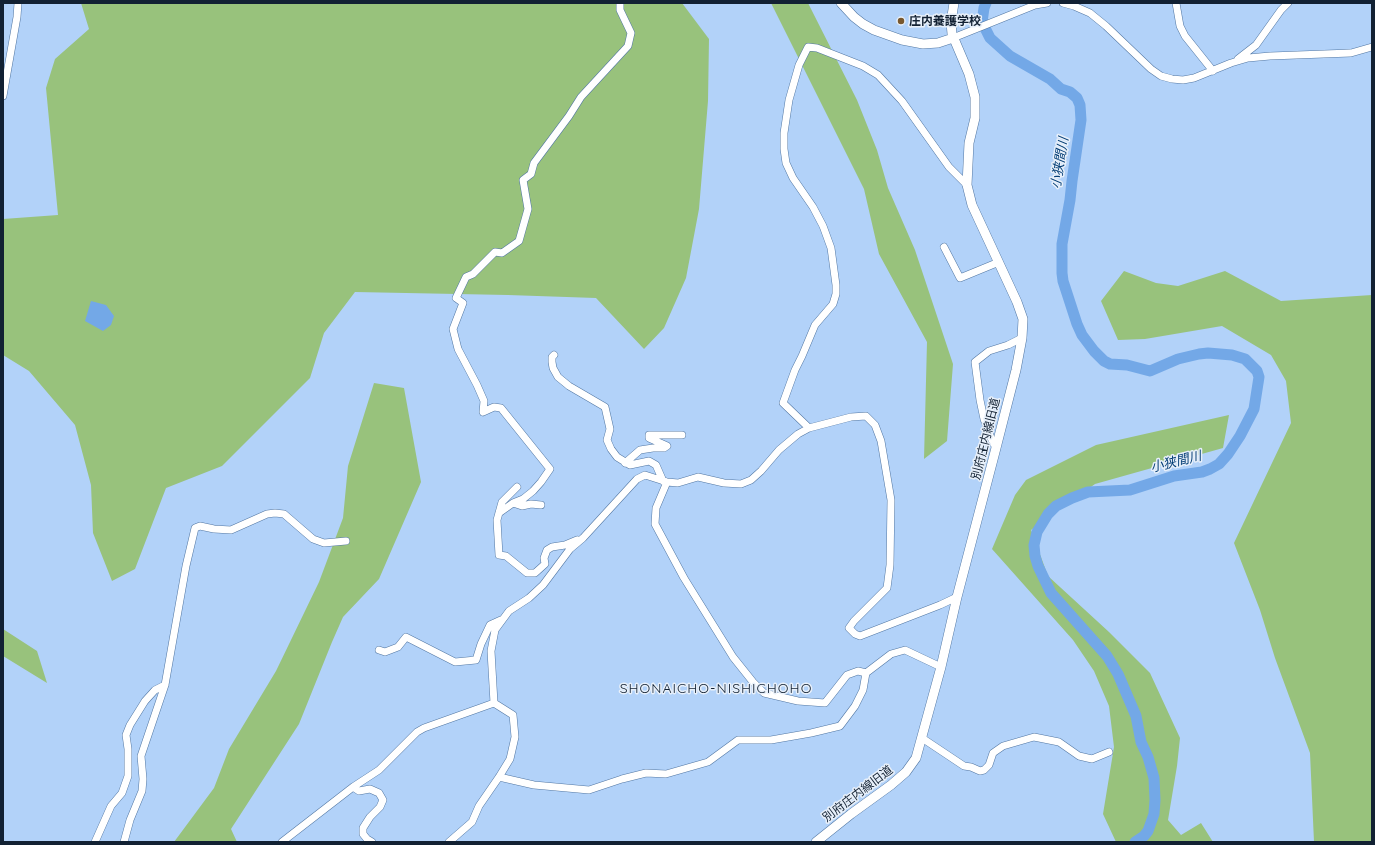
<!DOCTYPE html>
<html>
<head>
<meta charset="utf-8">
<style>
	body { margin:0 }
	#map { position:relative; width:1375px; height:845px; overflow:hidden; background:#b2d2f9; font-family:Quicksand,sans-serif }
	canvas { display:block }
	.frame { position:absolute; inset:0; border:4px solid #122133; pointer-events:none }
</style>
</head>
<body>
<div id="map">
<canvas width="1375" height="845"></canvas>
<div class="frame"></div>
</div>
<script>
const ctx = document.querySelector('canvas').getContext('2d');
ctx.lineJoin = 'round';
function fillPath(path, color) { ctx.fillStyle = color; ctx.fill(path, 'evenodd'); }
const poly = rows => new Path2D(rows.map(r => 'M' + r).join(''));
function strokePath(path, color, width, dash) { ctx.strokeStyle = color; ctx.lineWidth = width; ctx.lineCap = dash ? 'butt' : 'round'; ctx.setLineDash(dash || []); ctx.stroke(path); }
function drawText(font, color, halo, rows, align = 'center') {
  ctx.font = font + ' Quicksand,"Noto Sans JP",sans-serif'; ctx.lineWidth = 3; ctx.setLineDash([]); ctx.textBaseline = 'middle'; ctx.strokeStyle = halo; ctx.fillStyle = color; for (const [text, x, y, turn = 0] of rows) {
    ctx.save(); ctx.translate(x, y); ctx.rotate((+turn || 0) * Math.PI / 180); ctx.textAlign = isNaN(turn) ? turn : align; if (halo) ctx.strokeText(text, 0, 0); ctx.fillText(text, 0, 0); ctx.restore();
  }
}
fillPath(poly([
	[81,3,682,3,709,39,708,101,699,209,686,278,664,328,644,349,596,298,508,295,355,292,324,333,310,378,222,466,166,488,135,569,112,581,93,533,91,485,75,425,29,371,3,355,3,219,58,215,46,88,55,59,89,29],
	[771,3,808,3,857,100,877,150,888,188,915,250,953,364,947,441,924,459,927,342,879,254,864,189],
	[1124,271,1156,283,1178,286,1225,271,1281,301,1372,295,1372,842,1314,842,1310,753,1275,658,1260,610,1234,543,1291,423,1286,381,1271,355,1222,326,1145,339,1118,340,1101,301],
	[374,383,404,388,421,482,379,579,343,617,332,642,299,724,231,829,237,842,174,842,214,788,229,749,276,671,319,582,343,518,348,466],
	[1229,415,1223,448,1095,484,1031,530,1048,576,1109,632,1150,673,1180,738,1177,766,1168,820,1181,835,1201,823,1213,842,1116,842,1103,814,1114,747,1109,706,1094,671,1073,640,992,549,1015,495,1026,480,1096,445],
	[3,629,37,651,47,683,3,656]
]), '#98c27c');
fillPath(poly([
	[91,301,106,305,114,316,111,325,103,331,85,321]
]), '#73a8e7');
strokePath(poly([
	[986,3,984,8,982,22,990,38,1010,56,1050,79,1061,89,1070,92,1077,98,1080,105,1081,120,1072,181,1070,200,1062,244,1062,273,1063,281,1077,324,1082,335,1094,351,1104,361,1110,364,1127,365,1150,371,1178,359,1199,354,1208,353,1232,355,1245,359,1257,371,1259,377,1254,409,1240,436,1228,454,1219,464,1210,469,1202,472,1174,476,1130,490,1088,492,1072,498,1056,506,1048,514,1037,532,1034,545,1035,556,1038,566,1051,593,1107,656,1118,674,1136,716,1141,742,1148,757,1154,778,1155,800,1154,814,1148,831,1144,836,1135,842]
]), '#73a8e7', 11);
const street = poly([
	[1063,3,1074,6,1090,13,1106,26,1151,69,1161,76,1172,79,1183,80,1194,78,1231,63,1248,58,1270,56,1351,53,1372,47],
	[1176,3,1180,26,1185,36,1213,71],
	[953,38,1035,5,1047,3],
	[1238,59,1256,45,1281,10,1288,3],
	[3,96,17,17,18,3],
	[944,247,960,278,999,262],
	[554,355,552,357,552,362,553,368,558,377,569,386,605,407,610,429,607,440,611,449,617,457,630,465,649,461,656,465,663,481],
	[809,428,783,403,795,370,802,356,815,325,833,304,836,294,836,285,831,248,823,226,813,207,793,178,786,163,784,149,784,133,789,100,799,65,808,47,817,48,863,66,878,75,902,101,949,167,967,185],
	[996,448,991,438,984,419,980,400,975,362,989,351,1008,345,1022,338],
	[625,463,640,450,653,448,664,448,667,446,649,438,649,435,682,435],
	[667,482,656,508,655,524,684,578,733,657,753,682,764,693,798,701,825,703,847,675,858,671,866,673,891,654,905,650,941,667],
	[517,487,502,502,497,520,499,555,506,556,527,573,535,573,545,564,544,558,547,550,552,547,565,545,577,540],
	[513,503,523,499,533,491,541,482,550,469,501,408,494,407,483,412,484,401,477,385,458,349,453,329,463,303,456,298,466,277,473,274,495,252,502,253,519,241,528,209,523,180,531,174,534,163,569,116,581,97,628,46,631,33,620,10,620,3],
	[499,513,513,503,522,506,531,504,541,505],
	[379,650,385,652,398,647,406,637,455,662,476,660,481,644,490,625,501,620],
	[494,703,491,651,495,630,509,611,529,598,543,585,570,549,583,538,637,479,645,475,667,482,678,483,698,477,724,483,741,484,751,480,761,471,779,450,798,434,809,428,851,417,866,416,875,425,881,441,891,500,890,565,887,588,854,621,849,628,855,634,860,636,940,605,957,597],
	[922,738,964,766,971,767,980,771,984,770,989,765,993,753,1003,746,1034,737,1059,742,1079,756,1092,759,1109,752],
	[499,777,534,785,589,790,622,779,646,773,666,774,708,762,738,740,771,740,811,733,840,726,855,706,863,690,866,673],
	[353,787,359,791,370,789,379,793,383,800,380,807,370,817,363,828,363,834,367,839,372,842],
	[95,842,111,806,122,793,128,776,128,749,126,735,130,725,145,701,155,690,165,685],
	[124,842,130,820,142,791,143,779,141,756,165,685,186,566,195,528,200,526,214,529,231,530,267,514,275,513,284,514,313,539,324,543,346,541],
	[282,842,353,787,379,770,417,732,424,728,494,703],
	[449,842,472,822,479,806,499,777,510,759,515,737,513,715,494,703]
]);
const secondary = poly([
	[841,3,854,17,863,24,874,30,902,40,923,44,938,43,953,38],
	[816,842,851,814,891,785,906,772,916,758,941,667,957,597,996,448,1016,370,1022,338,1023,319,1017,302,972,205,967,185,969,143,975,118,975,97,969,74,952,34,951,22,954,3]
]);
strokePath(street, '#5277a3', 8);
strokePath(secondary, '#5277a3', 10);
strokePath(street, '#fff', 7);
strokePath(secondary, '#fff', 9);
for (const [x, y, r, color] of [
	[901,21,4,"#78582e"]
]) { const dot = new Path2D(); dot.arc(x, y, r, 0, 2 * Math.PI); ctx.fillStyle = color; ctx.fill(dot); strokePath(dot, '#e8f0fa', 1.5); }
drawText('bold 12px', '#122133', '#e8f0fa', [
	["庄内養護学校",909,21]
], 'left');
drawText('12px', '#122133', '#e8f0fa', [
	["別府庄内線旧道",986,439,-76],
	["別府庄内線旧道",858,794,-37]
]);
drawText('italic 13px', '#043e76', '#e8f0fa', [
	["小狭間川",1060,163,-81],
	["小狭間川",1176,462,-14]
]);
ctx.letterSpacing = '1px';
drawText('14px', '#122133', '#e8f0fa', [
	["SHONAICHO-NISHICHOHO",716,689]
]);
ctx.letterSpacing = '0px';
</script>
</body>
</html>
